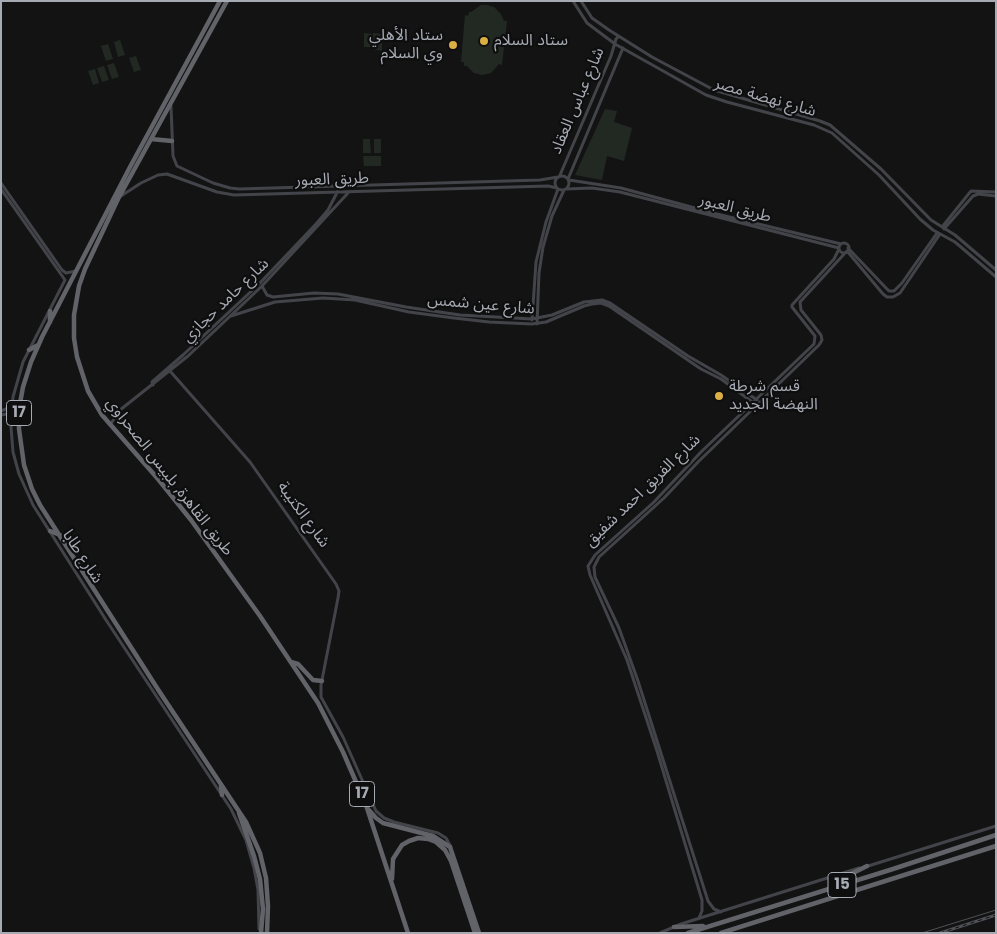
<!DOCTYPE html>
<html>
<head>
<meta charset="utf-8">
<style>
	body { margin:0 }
	#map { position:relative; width:997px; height:934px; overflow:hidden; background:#131314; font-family:Poppins,sans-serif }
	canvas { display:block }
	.frame { position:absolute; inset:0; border:2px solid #a6aab3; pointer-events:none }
</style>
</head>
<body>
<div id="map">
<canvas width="997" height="934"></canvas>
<div class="frame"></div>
</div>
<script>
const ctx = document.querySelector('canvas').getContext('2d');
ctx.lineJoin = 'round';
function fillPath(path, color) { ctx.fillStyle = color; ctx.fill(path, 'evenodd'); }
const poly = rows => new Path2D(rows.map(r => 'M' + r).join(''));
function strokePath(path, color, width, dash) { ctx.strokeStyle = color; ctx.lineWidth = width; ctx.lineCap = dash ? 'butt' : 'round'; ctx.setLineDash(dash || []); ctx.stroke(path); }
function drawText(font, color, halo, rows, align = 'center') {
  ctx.font = font + ' Poppins,"Noto Sans Arabic",sans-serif'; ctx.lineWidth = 4.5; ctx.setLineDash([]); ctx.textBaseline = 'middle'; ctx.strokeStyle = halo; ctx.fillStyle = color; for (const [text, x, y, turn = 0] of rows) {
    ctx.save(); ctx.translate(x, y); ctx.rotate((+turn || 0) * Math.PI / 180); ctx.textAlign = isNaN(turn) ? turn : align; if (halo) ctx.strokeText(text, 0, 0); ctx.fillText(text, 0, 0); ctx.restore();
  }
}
fillPath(poly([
	[481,5,487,5,494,7,501,14,504,21,507,21,502,65,499,64,491,73,482,75,474,73,467,66,464,66,464,62,461,62,465,15,468,16,469,12,471,12],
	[364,33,372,34,371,47,364,47],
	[373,33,382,34,382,51,373,49],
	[120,40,125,55,118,57,114,42],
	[108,44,113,59,106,61,101,46],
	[136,56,141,70,134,72,129,58],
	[114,63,119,77,112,79,107,65],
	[104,66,109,80,102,82,97,68],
	[95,69,99,83,93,85,88,71],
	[605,109,617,111,614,122,632,128,624,161,607,156,602,180,575,175],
	[363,139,370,139,371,153,363,153],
	[374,139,381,139,381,153,374,153],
	[363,156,381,156,381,166,364,166]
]), '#222923');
strokePath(poly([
	[573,1,587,23,615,44,706,95,727,102,814,125,832,133,879,175,920,219,933,230,955,242,996,277],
	[581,1,592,18,609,30,652,57,714,90,820,121,830,125,881,169,931,220,955,235,996,270],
	[171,106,173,156,177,166,213,183,230,188,239,189,540,180,558,177],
	[560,175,611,56,616,39,618,37],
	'555 183a7 7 0 1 1 14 0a7 7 0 1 1-14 0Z',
	[568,179,623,48],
	[569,180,621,188,717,214,841,244],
	[1,183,62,270,66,273,76,271],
	[1,189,65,280,23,362,13,397,11,427,13,452,19,474,33,505,106,620,231,809,246,840,254,868,258,890,259,929],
	[566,189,592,188,620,192,839,248],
	[121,196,141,183,158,175,167,174,217,192,234,195,548,186,557,188],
	[942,227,971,191,996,192],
	[944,229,973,196,978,194,996,196],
	'839 248a5 5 0 1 1 10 0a5 5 0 1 1-10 0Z',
	[848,248,886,288,889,291,894,291,902,283,937,233],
	[847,251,883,294,887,297,893,297,900,293,940,234],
	[262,286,267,295,273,297,314,293,338,294,406,307,460,315,532,319,552,315,584,302,602,300,610,303,688,356,721,375,757,400],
	[231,316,275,302,323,298,355,300,409,312,454,318,489,322,532,324,546,322,584,306,592,304,601,303,609,306,701,369,721,379,755,404],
	[532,320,536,262,546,222,558,189],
	[537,324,539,273,543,247,552,216,564,190],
	[170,371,250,462,336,584,339,591,338,598,321,685,321,697,343,737,376,811,384,818,394,822,438,833,446,838,451,847],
	[153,385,152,382,183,355,259,284,316,224,328,210,340,187],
	[1,411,11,407],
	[1,415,7,414,11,417],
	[110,425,120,410,188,356,262,286,348,193],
	[865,867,996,826],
	[721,912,714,909,708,901,638,681,619,628,595,577,594,567,599,557,664,498,699,461,819,345,822,340,821,335,801,310,800,302,846,252],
	[699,918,702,911,702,900,657,751,627,660,590,575,588,566,595,555,654,502,701,452,814,344,815,336,792,307,792,305,834,259,839,249],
	[660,933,681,924,859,868]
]), '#434449', 3);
strokePath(poly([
	[220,1,130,167,42,337,31,362,23,387,19,409,19,429,24,465,32,489,40,505,159,691,246,822,260,853,266,878,268,906,267,933],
	[227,1,118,199,85,269,79,286,74,315,74,338,77,357,88,391,102,415,158,479,191,520,260,616,318,703,343,752,366,805,408,933],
	[151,139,172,141],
	[50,311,50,322],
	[29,350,38,345],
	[50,531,60,535],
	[291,662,298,664,313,680,322,681],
	[221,786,222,795],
	[368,809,376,818,383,823,433,836,450,847,479,933],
	[239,813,254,856,260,879,263,909,261,933],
	[392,879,393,859,402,845,409,841,418,838,428,839,436,842,445,850,451,861,475,933],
	[830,888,843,878,867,866],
	[674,927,703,926],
	[688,933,893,869,996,835],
	[721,933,996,846]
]), '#616369', 4.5);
strokePath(poly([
	[922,933,996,910]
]), '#505156', 1);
const rail = poly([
	[940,933,996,915]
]);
strokePath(rail, '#505156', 3);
strokePath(rail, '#0e0e0f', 1, [4]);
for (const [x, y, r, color] of [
	[484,41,5,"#dbaf44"],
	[453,45,5,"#dbaf44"],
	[719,396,5,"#dbaf44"]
]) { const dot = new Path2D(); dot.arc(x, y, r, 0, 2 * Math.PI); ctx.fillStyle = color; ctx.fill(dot); strokePath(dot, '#0e0e0f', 2); }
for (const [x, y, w] of [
	[19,413,25],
	[362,794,25],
	[842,885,28]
]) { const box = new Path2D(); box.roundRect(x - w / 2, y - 12.5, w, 25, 4); ctx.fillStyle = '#0e0e0f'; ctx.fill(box); strokePath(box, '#a6aab3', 1); }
drawText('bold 15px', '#a6aab3', null, [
	["17",19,413],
	["17",362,794],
	["15",842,885]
]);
drawText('16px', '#a6aab3', '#0e0e0f', [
	["ستاد الأهلي",443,36,"right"],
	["وي السلام",443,54,"right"],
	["ستاد السلام",494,41],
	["قسم شرطة",729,387],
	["النهضة الجديد",729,405]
], 'left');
drawText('16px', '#a6aab3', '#0e0e0f', [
	["شارع نهضة مصر",765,98,16],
	["شارع عباس العقاد",578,101,-67],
	["طريق العبور",332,180,-2],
	["طريق العبور",735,209,14],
	["شارع حامد حجازي",226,301,-44],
	["شارع عين شمس",481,305,5],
	["طريق القاهرة, بلبيس الصحراوي",169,477,52],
	["شارع الفريق احمد شفيق",643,491,-44],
	["شارع الكتيبة",303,515,54],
	["شارع طابا",82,557,57]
]);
</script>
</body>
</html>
